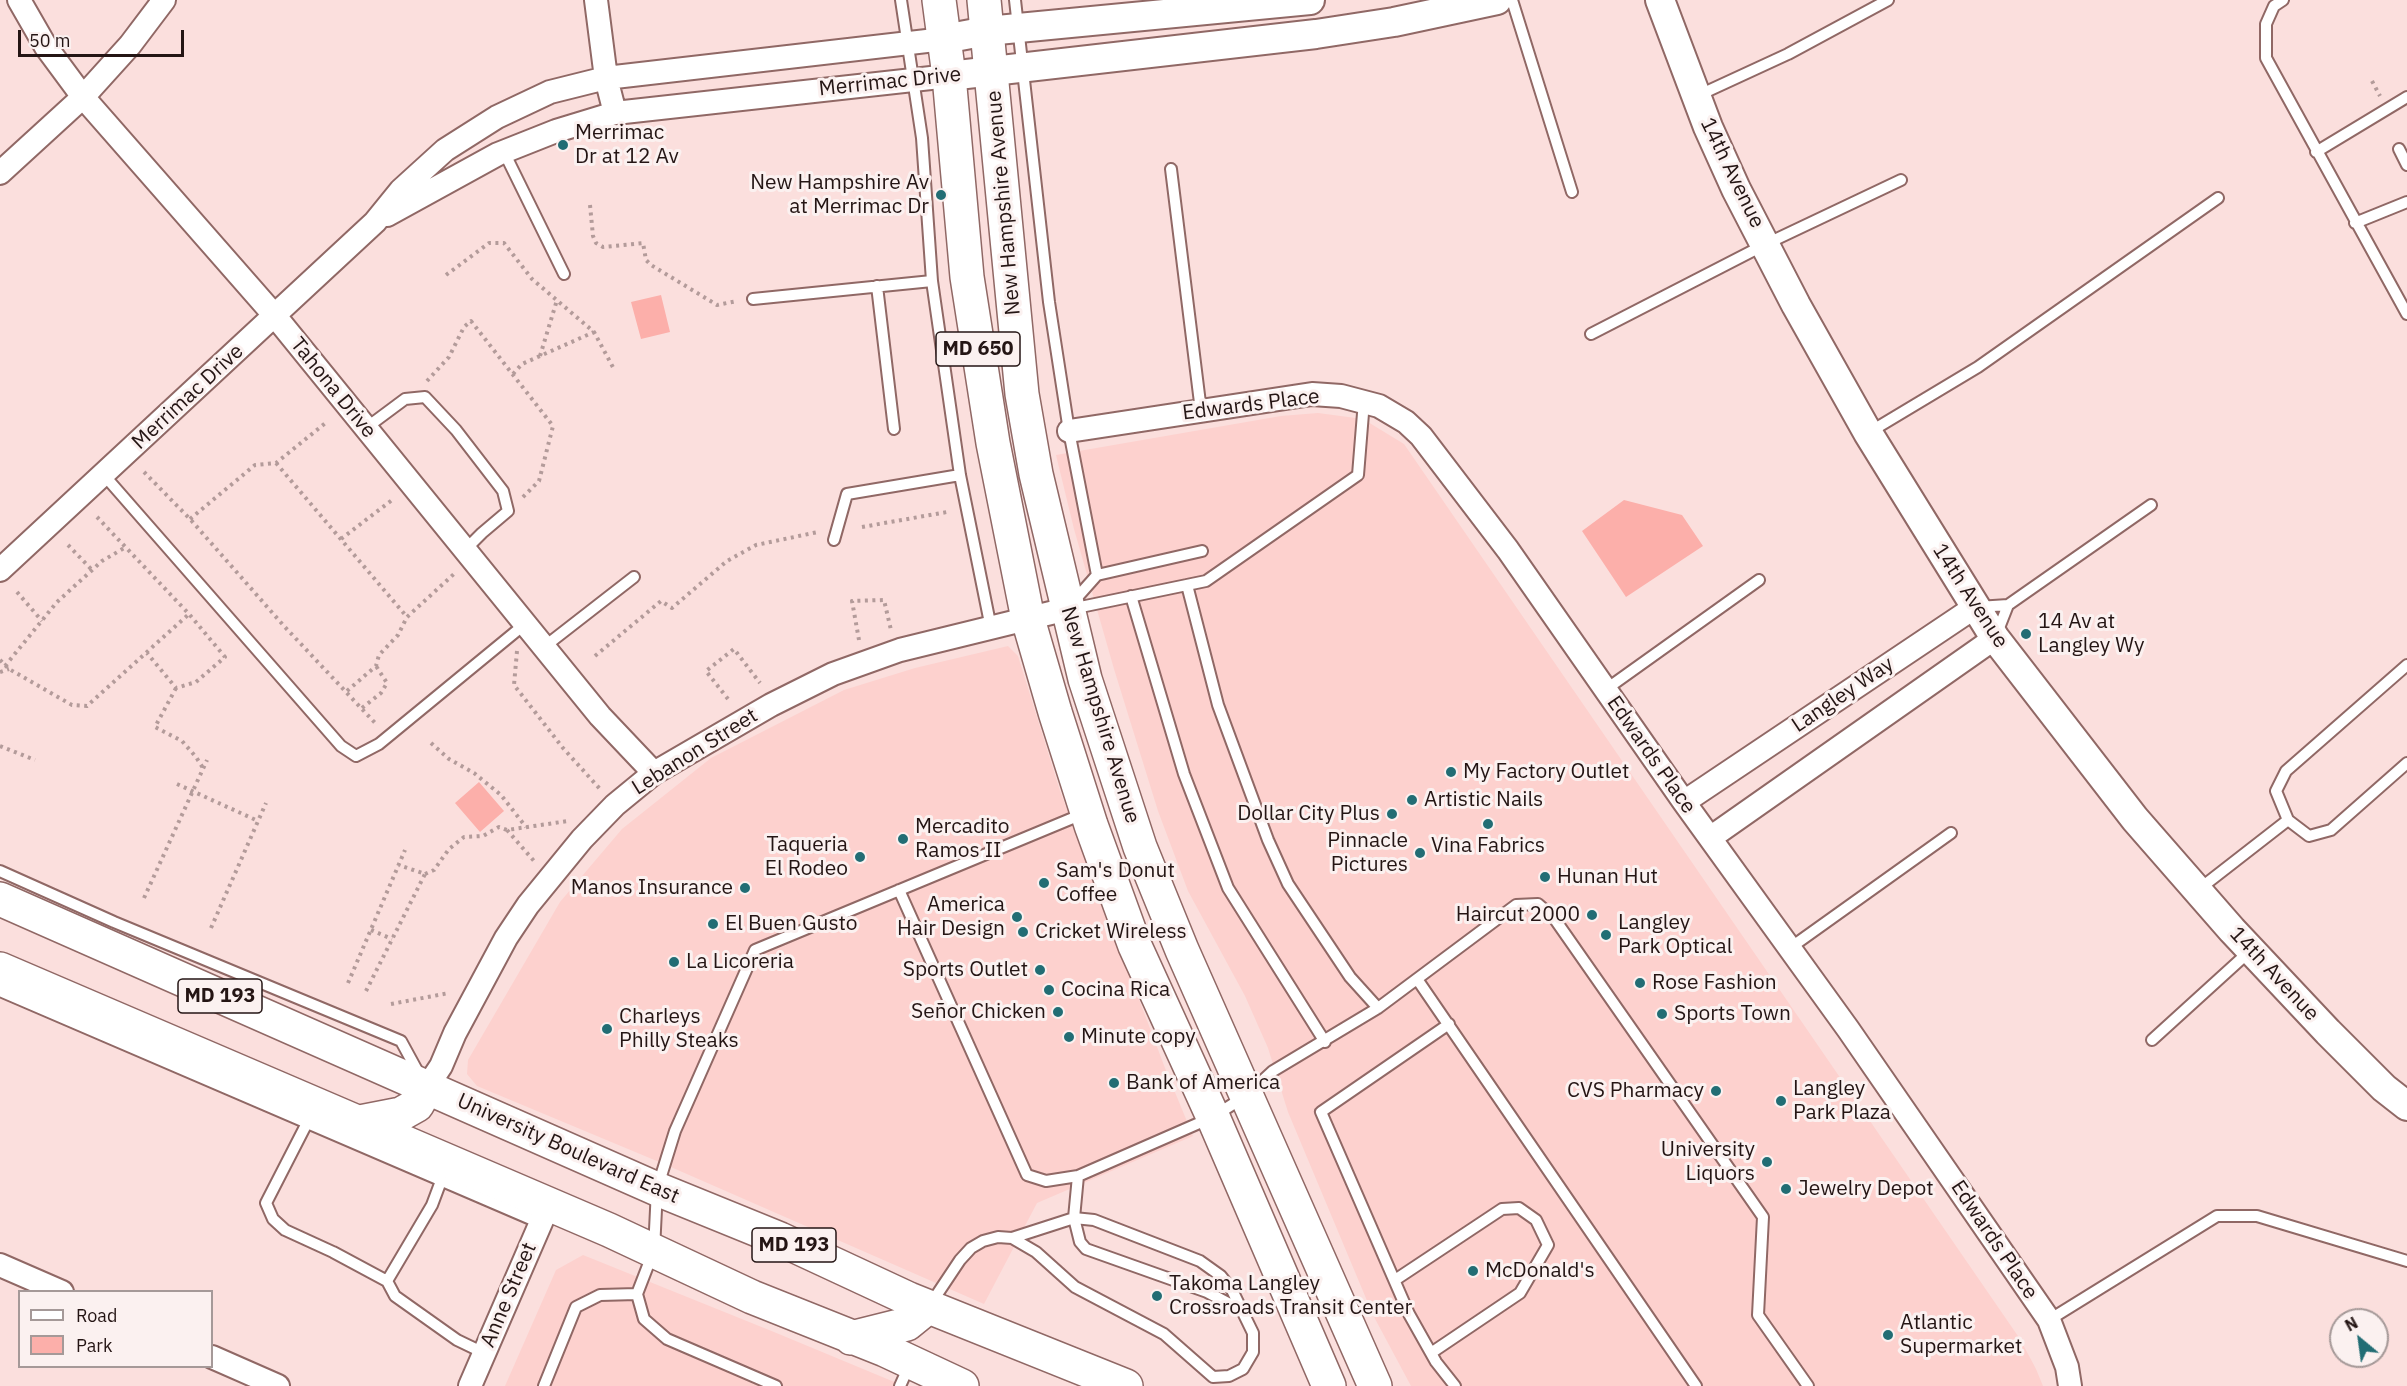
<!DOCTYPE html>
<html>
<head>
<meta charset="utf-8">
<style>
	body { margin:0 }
	#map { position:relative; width:2407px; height:1386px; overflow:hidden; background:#fbdfdd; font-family:"IBM Plex Sans",sans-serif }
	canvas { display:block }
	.legend { position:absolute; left:18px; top:1290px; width:195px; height:78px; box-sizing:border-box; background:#fbf1f0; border:2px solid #a59998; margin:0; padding:8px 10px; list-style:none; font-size:18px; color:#241514 }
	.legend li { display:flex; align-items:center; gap:12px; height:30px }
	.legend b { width:30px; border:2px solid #a59998 }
	.north { position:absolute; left:2329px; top:1308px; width:60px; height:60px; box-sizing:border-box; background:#fbf1f0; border:2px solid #a59998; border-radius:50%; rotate:331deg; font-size:16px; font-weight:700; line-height:24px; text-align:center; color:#241514 }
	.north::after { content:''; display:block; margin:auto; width:21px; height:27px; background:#226d74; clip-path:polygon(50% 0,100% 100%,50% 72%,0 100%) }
	.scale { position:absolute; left:18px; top:30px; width:166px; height:27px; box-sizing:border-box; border:3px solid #241514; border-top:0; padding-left:8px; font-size:18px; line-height:21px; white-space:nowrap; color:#241514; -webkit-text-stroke:4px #fbf1f0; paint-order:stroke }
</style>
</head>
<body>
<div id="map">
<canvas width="2407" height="1386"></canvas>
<ul class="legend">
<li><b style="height:8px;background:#fff"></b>Road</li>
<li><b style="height:16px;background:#fcafaa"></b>Park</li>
</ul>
<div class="north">N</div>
<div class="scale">50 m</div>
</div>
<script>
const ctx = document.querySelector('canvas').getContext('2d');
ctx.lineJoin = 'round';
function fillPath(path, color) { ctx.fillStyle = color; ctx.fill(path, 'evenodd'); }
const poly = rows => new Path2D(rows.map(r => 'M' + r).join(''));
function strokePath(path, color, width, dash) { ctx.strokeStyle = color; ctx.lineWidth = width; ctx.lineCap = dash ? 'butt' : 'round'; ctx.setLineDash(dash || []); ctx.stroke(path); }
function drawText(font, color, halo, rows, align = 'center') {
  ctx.font = font + ' "IBM Plex Sans",sans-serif'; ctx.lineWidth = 6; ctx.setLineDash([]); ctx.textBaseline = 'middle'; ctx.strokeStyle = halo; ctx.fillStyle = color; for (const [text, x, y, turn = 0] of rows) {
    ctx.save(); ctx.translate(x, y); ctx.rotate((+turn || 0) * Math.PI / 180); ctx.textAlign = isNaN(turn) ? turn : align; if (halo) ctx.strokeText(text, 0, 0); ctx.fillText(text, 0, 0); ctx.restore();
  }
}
fillPath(poly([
	[1318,413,1363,419,1404,444,2020,1339,2036,1369,2043,1386,1411,1386,1373,1315,1288,1112,1268,1048,1245,996,1188,891,1158,811,1114,669,1074,529,1056,455,1281,416],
	[1008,646,1018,656,1060,791,1165,1068,1193,1136,1037,1203,984,1304,664,1164,477,1086,467,1074,468,1060,560,902,622,829,711,758,844,690,915,668],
	[583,1255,774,1332,904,1386,505,1386,556,1270]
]), '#fdd1ce');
fillPath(poly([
	[661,295,670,332,641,339,631,302],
	[1624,500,1682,515,1703,546,1626,597,1582,531],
	[479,782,504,811,480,832,455,803]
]), '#fcafaa');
const service = poly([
	[901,0,922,138,932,281,960,475,991,628],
	[1015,0,1049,302,1069,431,1097,575],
	[1512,0,1572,192],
	[2283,0,2274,6,2266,24,2266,58,2407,314],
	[1697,96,1788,54,1888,0],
	[2399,149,2407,165],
	[504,152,564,274],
	[2316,152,2407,97],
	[1171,169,1201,411],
	[2355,223,2407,202],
	[877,286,894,429],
	[753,299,932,281],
	[1591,334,1766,244,1901,180],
	[366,428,405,399,425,397,456,430,503,491,508,511,482,533,465,550],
	[1868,433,1978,367,2218,198],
	[104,475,341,746,356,756,379,744,525,624],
	[834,540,847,494,960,475],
	[1187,585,1218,705,1268,840,1288,884,1350,977,1378,1008],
	[1131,596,1184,774,1228,888,1325,1042],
	[1073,602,1097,575,1202,551],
	[1978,607,2008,605,2151,505],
	[1071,609,1206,581,1358,475,1364,401],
	[1997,633,2008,605],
	[544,647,634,577],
	[2407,665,2286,771,2276,791,2288,820,2309,836,2331,830,2407,763],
	[1605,690,1759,580],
	[0,871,114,922,401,1041,419,1074],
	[899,890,1027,1175,1046,1181,1078,1176,1213,1117,1247,1095,1273,1071,1378,1008,1516,905,1538,904,1554,918,1763,1217,1758,1315,1808,1386],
	[2198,890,2288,820],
	[1790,948,1951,833],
	[1417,979,1696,1386],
	[0,991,540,1223],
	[1449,1024,1321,1112,1409,1314,1436,1362,1455,1386],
	[2152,1040,2251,950],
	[307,1123,266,1203,273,1219,285,1230,333,1252,387,1281,395,1296,457,1340,484,1353],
	[1078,1176,1074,1218,1080,1242,1086,1249,1207,1292,1243,1311],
	[1395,1280,1502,1209,1519,1208,1536,1220,1548,1245,1520,1293,1431,1353],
	[387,1281,432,1205,441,1181],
	[930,1305,960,1260,971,1248,983,1241,998,1237,1012,1238,1074,1218,1094,1220,1200,1261,1221,1276,1232,1290,1253,1333,1253,1352,1243,1369,1229,1376,1213,1377,1164,1334,1075,1287,1036,1252,1012,1238],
	[2049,1320,2217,1216,2257,1216,2407,1261],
	[544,1386,576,1307,600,1295,637,1294],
	[776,1386,667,1339,644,1319,637,1294,654,1250,657,1189,675,1131,755,950,1085,813],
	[900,1386,909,1366]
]);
const minor = poly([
	[19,0,46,47,83,97,275,316,600,716,654,773],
	[596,0,606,78,615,113],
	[0,173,83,97,130,45,164,0],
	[387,215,498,154,556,131,615,113,949,76],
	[1069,431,1312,394,1341,396,1379,406,1406,422,1421,436,1508,550,1684,802,1848,1029,2049,1320,2067,1367,2070,1386],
	[0,570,375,222,401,190,445,150,497,117,550,92,606,78,944,39],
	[1684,802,1975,607],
	[1710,838,1995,638],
	[427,1087,441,1066,455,1033,506,938,528,905,582,839,615,805,654,773,771,705,833,674,900,650,1067,609],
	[0,1265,62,1292],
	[212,1357,278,1386],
	[470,1386,549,1204]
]);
const tertiary = poly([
	[1660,0,1708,127,1736,189,1796,305,1868,433,1995,638,2135,819,2232,930,2328,1032,2384,1088,2407,1106],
	[944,39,987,31,1310,0],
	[949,76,1316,34,1394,22,1497,0]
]);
const primary = poly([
	[939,0,949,76,967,277,993,443,1028,619,1055,712,1091,825,1135,946,1213,1117,1329,1386],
	[984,0,1022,394,1036,474,1085,679,1140,847,1182,950,1375,1386],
	[0,899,657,1189,780,1239,909,1299,1126,1386],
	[0,969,609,1230,752,1297,885,1350,962,1386],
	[360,1122,401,1114,417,1105,427,1087],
	[851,1338,907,1324,928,1307]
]);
strokePath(service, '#906865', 14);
strokePath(minor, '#906865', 26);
strokePath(tertiary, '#906865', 32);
strokePath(primary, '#906865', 36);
strokePath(poly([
	[2372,81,2380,96],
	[590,205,593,236,596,243,603,247,643,243,646,260,651,265,717,305,737,301],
	[446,275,489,243,504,243,532,279,594,332,615,371],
	[540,356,557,300],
	[513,374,522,364,594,332],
	[427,381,449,357,464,327,471,321,553,426,539,481,521,499],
	[276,463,407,617],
	[144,472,190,519,284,626,377,725],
	[97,517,189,614,225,657,196,682,176,688,147,653],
	[190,519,255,465,276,463,328,421],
	[862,527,947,512],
	[341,539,392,500],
	[68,545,92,570],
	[17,592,42,621],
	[859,640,852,601,884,600,891,630],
	[517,651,514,685,563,748,600,789],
	[595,656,661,601,672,608,727,561,756,545,818,532],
	[0,660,9,669,72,705,87,706,189,614],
	[5,666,57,602,102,561,126,547],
	[0,672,9,669],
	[176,688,155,727,182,741,196,757,203,768],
	[347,691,376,666,379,655,398,635,407,617,455,573],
	[728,699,706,671,734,649,760,683],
	[362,708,381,693,387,683,376,666],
	[431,743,449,759,474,773,501,795,526,827],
	[0,746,35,760],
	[177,784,258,821],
	[507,830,534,861],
	[425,874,434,870,449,849,464,837,483,836,499,827,507,830,568,821],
	[144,898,207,760],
	[211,928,266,803],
	[371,930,392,939],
	[348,983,405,850],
	[366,991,425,874,399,865],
	[391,1004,449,993]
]), '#b39b9a', 4, [3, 4.5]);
strokePath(service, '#fff', 10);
strokePath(minor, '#fff', 22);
strokePath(tertiary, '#fff', 28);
strokePath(primary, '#fff', 33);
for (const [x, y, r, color] of [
	[563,145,6,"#226d74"],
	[941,195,6,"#226d74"],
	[2026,634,6,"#226d74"],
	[1451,772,6,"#226d74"],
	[1412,800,6,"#226d74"],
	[1392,814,6,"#226d74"],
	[1488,824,6,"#226d74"],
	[903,839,6,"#226d74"],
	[1420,853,6,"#226d74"],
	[860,857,6,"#226d74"],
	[1545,877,6,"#226d74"],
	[1044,883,6,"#226d74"],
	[745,888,6,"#226d74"],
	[1592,915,6,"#226d74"],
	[1017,917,6,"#226d74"],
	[713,924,6,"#226d74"],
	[1023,932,6,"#226d74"],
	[1606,935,6,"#226d74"],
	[674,962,6,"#226d74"],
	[1040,970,6,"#226d74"],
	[1640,983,6,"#226d74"],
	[1049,990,6,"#226d74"],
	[1058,1012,6,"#226d74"],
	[1662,1014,6,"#226d74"],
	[607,1029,6,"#226d74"],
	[1069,1037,6,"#226d74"],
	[1114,1083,6,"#226d74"],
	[1716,1091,6,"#226d74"],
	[1781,1101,6,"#226d74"],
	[1767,1162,6,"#226d74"],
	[1786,1189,6,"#226d74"],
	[1473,1271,6,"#226d74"],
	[1157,1296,6,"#226d74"],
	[1888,1335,6,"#226d74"]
]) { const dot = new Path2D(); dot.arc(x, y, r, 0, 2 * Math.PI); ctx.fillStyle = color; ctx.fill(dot); strokePath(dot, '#fbf1f0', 2); }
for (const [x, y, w] of [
	[978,349,84],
	[220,996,84],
	[794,1245,84]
]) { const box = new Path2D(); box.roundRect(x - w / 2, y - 17, w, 34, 4.5); ctx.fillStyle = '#fbf1f0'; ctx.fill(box); strokePath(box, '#241514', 1.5); }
drawText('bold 20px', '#241514', null, [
	["MD 650",978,349],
	["MD 193",220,996],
	["MD 193",794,1245]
]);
drawText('21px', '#241514', '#fbf1f0', [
	["Merrimac Drive",890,82,-6],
	["14th Avenue",1732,173,64],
	["New Hampshire Avenue",1004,203,-95],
	["Tahona Drive",333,388,51],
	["Merrimac Drive",188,397,-43],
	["Edwards Place",1251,405,-7],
	["14th Avenue",1970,596,57],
	["Langley Way",1843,695,-34],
	["New Hampshire Avenue",1100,715,73],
	["Lebanon Street",695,752,-32],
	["Edwards Place",1651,755,55],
	["14th Avenue",2274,974,47],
	["University Boulevard East",568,1149,24],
	["Edwards Place",1994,1240,56],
	["Anne Street",509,1295,-67]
]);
drawText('21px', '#241514', '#fbf1f0', [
	["Merrimac",575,133],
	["Dr at 12 Av",575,157],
	["New Hampshire Av",929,183,"right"],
	["at Merrimac Dr",929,207,"right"],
	["14 Av at",2038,622],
	["Langley Wy",2038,646],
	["My Factory Outlet",1463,772],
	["Artistic Nails",1424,800],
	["Dollar City Plus",1380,814,"right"],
	["Mercadito",915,827],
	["Ramos II",915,851],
	["Pinnacle",1408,841,"right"],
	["Pictures",1408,865,"right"],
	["Taqueria",848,845,"right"],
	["El Rodeo",848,869,"right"],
	["Vina Fabrics",1488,846,"center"],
	["Sam's Donut",1056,871],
	["Coffee",1056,895],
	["Hunan Hut",1557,877],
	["Manos Insurance",733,888,"right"],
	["America",1005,905,"right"],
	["Hair Design",1005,929,"right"],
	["Haircut 2000",1580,915,"right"],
	["Langley",1618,923],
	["Park Optical",1618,947],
	["El Buen Gusto",725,924],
	["Cricket Wireless",1035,932],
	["La Licoreria",686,962],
	["Sports Outlet",1028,970,"right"],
	["Rose Fashion",1652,983],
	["Cocina Rica",1061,990],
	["Señor Chicken",1046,1012,"right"],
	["Sports Town",1674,1014],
	["Charleys",619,1017],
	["Philly Steaks",619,1041],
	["Minute copy",1081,1037],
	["Bank of America",1126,1083],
	["Langley",1793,1089],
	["Park Plaza",1793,1113],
	["CVS Pharmacy",1704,1091,"right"],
	["University",1755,1150,"right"],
	["Liquors",1755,1174,"right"],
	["Jewelry Depot",1798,1189],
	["McDonald's",1485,1271],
	["Takoma Langley",1169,1284],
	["Crossroads Transit Center",1169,1308],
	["Atlantic",1900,1323],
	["Supermarket",1900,1347]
], 'left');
</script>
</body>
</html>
